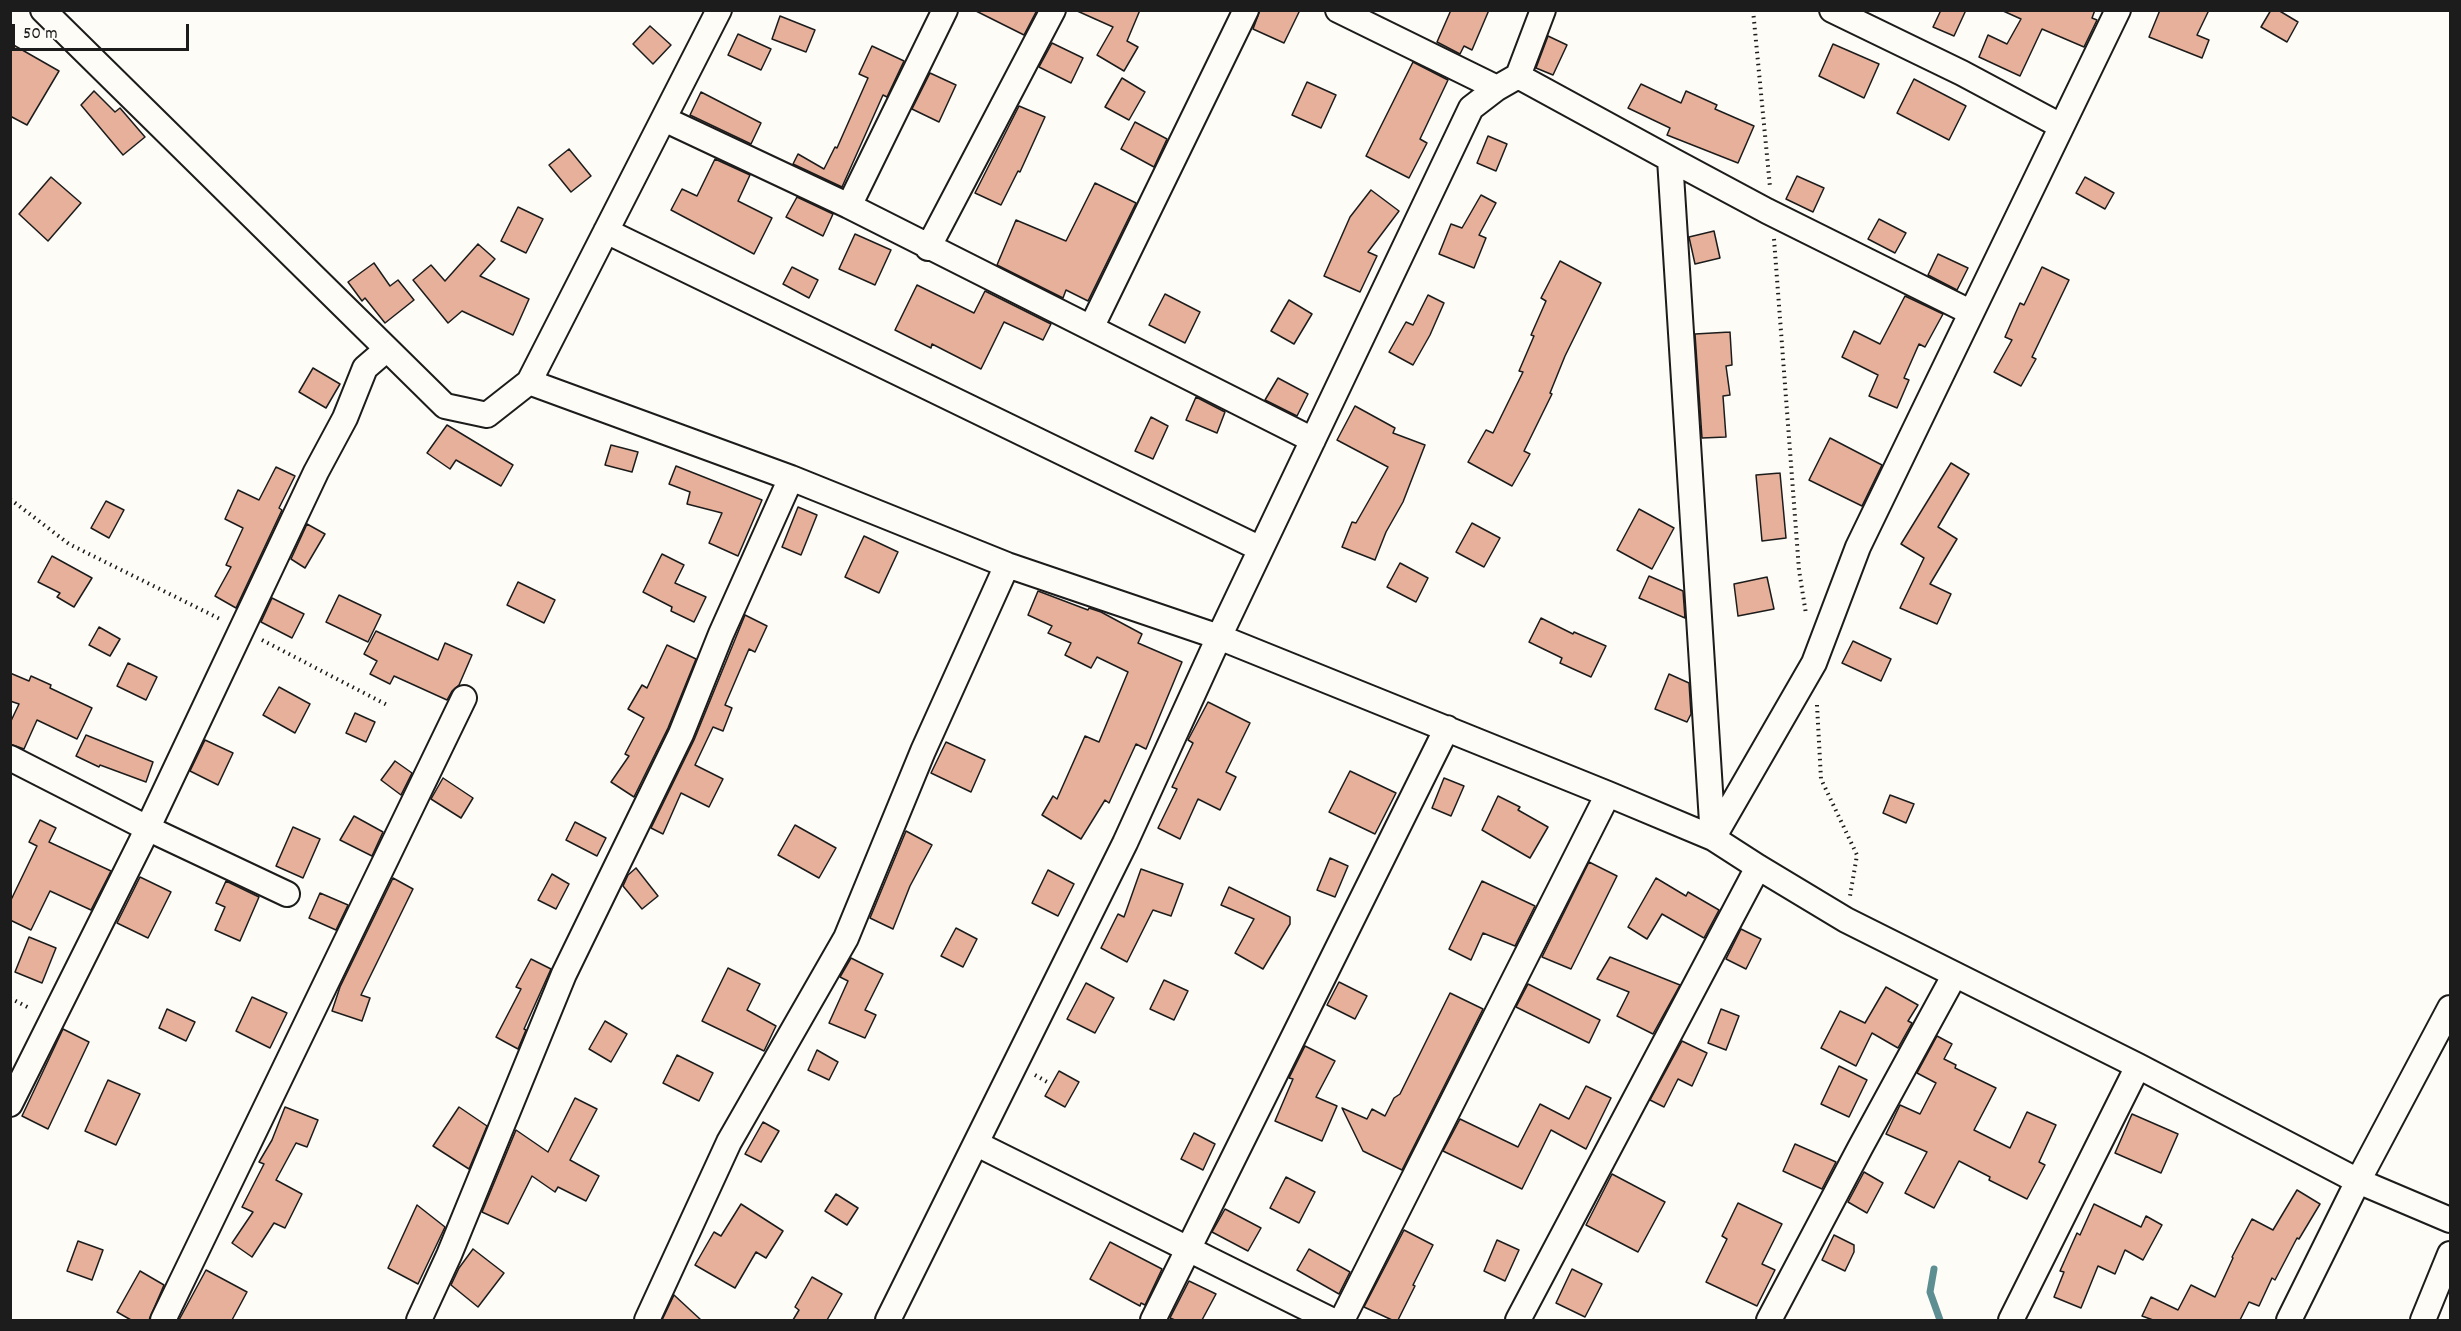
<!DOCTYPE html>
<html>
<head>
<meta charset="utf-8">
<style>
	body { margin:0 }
	#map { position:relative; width:2461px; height:1331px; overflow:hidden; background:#fdfcf7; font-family:Dekko,sans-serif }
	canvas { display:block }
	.frame { position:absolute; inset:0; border:12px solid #1c1c1c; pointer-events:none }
	.scale { position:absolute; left:12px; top:24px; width:177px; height:27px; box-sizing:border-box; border:3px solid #1c1c1c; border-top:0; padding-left:8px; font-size:18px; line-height:21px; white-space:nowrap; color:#1c1c1c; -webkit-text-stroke:4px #fdfcf7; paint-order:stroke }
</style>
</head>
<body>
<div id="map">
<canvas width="2461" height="1331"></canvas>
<div class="frame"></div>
<div class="scale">50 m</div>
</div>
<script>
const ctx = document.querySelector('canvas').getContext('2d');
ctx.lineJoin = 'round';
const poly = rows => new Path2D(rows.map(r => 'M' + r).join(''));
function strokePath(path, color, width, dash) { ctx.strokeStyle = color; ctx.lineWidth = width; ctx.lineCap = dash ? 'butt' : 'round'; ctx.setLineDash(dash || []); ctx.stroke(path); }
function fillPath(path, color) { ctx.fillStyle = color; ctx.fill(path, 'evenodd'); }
strokePath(poly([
	[1934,1269,1930,1292,1940,1320]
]), '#5d8f92', 7);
const building = poly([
	[974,10,1037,10,1024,35,974,10],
	[1075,10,1140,10,1127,41,1138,47,1124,71,1097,55,1113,27,1075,10],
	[1260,10,1300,10,1284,43,1253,29,1260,10],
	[1451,10,1489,10,1472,50,1464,46,1460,54,1437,42,1451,10],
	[1941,10,1966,10,1954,36,1933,27,1941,10],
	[2001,10,2095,10,2092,18,2097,20,2084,47,2042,29,2020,76,1979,57,1988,35,2007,44,2021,19,2001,10],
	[2160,10,2209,10,2197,35,2209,40,2202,58,2149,37,2160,10],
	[2271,10,2278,10,2298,22,2287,42,2261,27,2271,10],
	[780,16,815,30,806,52,772,39,780,16],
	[650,26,671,45,653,64,633,44,650,26],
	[738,34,771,49,761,70,728,55,738,34],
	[1548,36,1567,45,1553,75,1536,68,1548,36],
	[10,43,59,71,27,125,10,116,10,43],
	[1052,43,1083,58,1071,83,1039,67,1052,43],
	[1833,44,1879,64,1864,98,1819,76,1833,44],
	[872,46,904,61,887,97,883,95,842,187,793,164,798,154,824,169,835,147,837,148,868,78,859,74,872,46],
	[1413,62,1448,80,1420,139,1427,143,1409,178,1366,156,1413,62],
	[930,73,956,85,939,122,912,109,930,73],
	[1122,78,1145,92,1129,120,1105,107,1122,78],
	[1914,79,1966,106,1949,140,1897,113,1914,79],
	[1307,82,1336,95,1321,128,1292,115,1307,82],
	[1641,84,1681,103,1686,91,1717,105,1715,109,1754,126,1738,163,1667,135,1670,128,1628,108,1641,84],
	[94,91,115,112,120,108,145,137,123,155,81,105,94,91],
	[701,92,761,123,751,144,690,115,701,92],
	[1019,106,1045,117,1020,172,1018,171,1001,205,975,193,1019,106],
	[1135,122,1167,139,1154,167,1121,149,1135,122],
	[1488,136,1507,144,1496,171,1477,163,1488,136],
	[569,149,591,176,571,192,549,165,569,149],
	[715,159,750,175,738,201,772,218,754,254,671,210,682,189,697,196,715,159],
	[1797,176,1824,188,1813,212,1786,199,1797,176],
	[51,177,81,203,48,241,19,214,51,177],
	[2085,177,2114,193,2105,209,2076,193,2085,177],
	[1095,183,1136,203,1088,301,1066,290,1063,298,997,265,1016,220,1066,241,1095,183],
	[1371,190,1399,211,1368,252,1377,256,1360,292,1324,276,1350,217,1371,190],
	[1481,195,1496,203,1479,235,1486,238,1474,268,1439,254,1451,224,1462,228,1481,195],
	[797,197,833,214,823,236,786,217,797,197],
	[518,207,543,219,526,253,501,241,518,207],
	[1879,219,1906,233,1895,253,1868,239,1879,219],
	[1714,231,1720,258,1695,264,1689,237,1714,231],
	[855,234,891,250,875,285,839,269,855,234],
	[478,244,495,259,480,276,529,299,513,335,462,311,448,323,413,280,431,265,445,281,478,244],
	[1938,254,1968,268,1957,290,1928,275,1938,254],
	[1560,261,1601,283,1565,356,1550,393,1552,394,1524,451,1530,454,1512,486,1468,462,1486,430,1493,433,1523,372,1519,371,1534,336,1531,335,1546,301,1541,298,1560,261],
	[374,263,390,286,398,280,414,300,385,323,365,298,362,301,348,282,374,263],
	[792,267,818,280,809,298,783,284,792,267],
	[2042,267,2069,280,2032,357,2036,359,2021,386,1994,372,2012,340,2005,337,2020,303,2024,305,2042,267],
	[917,285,974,313,985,291,1051,324,1043,340,1004,322,981,369,932,344,931,348,895,330,917,285],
	[1165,294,1200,312,1185,343,1149,325,1165,294],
	[1428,295,1444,303,1430,335,1413,365,1389,352,1406,322,1413,325,1428,295],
	[1905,296,1943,314,1925,347,1919,344,1904,378,1909,380,1897,408,1869,396,1878,375,1842,357,1854,331,1880,344,1905,296],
	[1289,300,1312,314,1294,344,1271,331,1289,300],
	[1730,332,1732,365,1726,366,1730,395,1723,396,1726,437,1702,438,1695,334,1730,332],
	[313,368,340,384,326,408,299,392,313,368],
	[1278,378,1308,394,1297,416,1265,400,1278,378],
	[1196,397,1225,412,1217,433,1186,420,1196,397],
	[1355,406,1395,428,1393,433,1425,445,1403,502,1386,532,1375,560,1342,547,1352,522,1356,523,1388,467,1337,440,1355,406],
	[1151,417,1168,426,1153,459,1135,451,1151,417],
	[447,425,513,465,501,486,456,460,450,469,427,453,447,425],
	[1830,438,1882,465,1862,506,1809,480,1830,438],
	[611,445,638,452,632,472,605,465,611,445],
	[1951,463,1969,474,1938,527,1957,539,1930,584,1951,594,1937,624,1900,608,1924,558,1901,544,1951,463],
	[676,466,762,500,738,556,709,543,722,513,687,504,690,492,669,484,676,466],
	[276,467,295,476,279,508,282,510,236,608,215,596,231,567,226,565,243,528,225,519,238,490,259,500,276,467],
	[1780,473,1786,538,1762,541,1756,475,1780,473],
	[106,501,124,510,109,538,91,528,106,501],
	[798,507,817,515,801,555,782,547,798,507],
	[1639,509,1674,528,1652,569,1617,550,1639,509],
	[1472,523,1500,538,1484,567,1456,552,1472,523],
	[307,524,325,534,305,568,291,559,307,524],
	[864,536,898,552,879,593,845,577,864,536],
	[662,554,684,565,675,583,706,597,694,622,671,611,672,607,643,592,662,554],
	[52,556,92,578,74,607,57,597,60,593,38,582,52,556],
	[1400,563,1428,578,1416,602,1387,587,1400,563],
	[1649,576,1683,591,1685,618,1639,598,1649,576],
	[1767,577,1774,609,1738,616,1734,584,1767,577],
	[518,582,555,600,544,623,507,605,518,582],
	[1038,591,1088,610,1089,608,1101,612,1142,634,1138,643,1182,662,1146,749,1136,744,1109,803,1105,800,1081,839,1042,815,1053,796,1057,799,1085,736,1099,742,1128,672,1097,657,1091,668,1065,655,1071,643,1048,633,1052,626,1028,615,1038,591],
	[339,595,381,615,368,642,326,622,339,595],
	[272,598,304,614,292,638,261,622,272,598],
	[745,615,767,626,755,652,749,649,725,705,732,708,723,731,713,727,695,765,723,779,709,807,681,793,663,834,651,828,694,740,745,615],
	[1541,618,1573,634,1574,632,1606,646,1591,677,1560,663,1562,658,1529,642,1541,618],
	[99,627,120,639,110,656,89,645,99,627],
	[376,631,438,660,445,643,472,655,459,685,452,691,447,700,394,676,390,684,370,674,377,661,364,654,376,631],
	[1853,641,1891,659,1881,681,1842,663,1853,641],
	[667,645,696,659,668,728,634,797,611,782,629,756,625,754,644,718,628,709,642,685,647,688,667,645],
	[128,663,157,677,146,700,117,686,128,663],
	[10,673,29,681,31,676,51,685,50,688,92,708,77,739,37,720,24,749,10,744,10,723,19,704,10,701,10,673],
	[1669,674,1689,683,1691,714,1687,722,1655,709,1669,674],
	[279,687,310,704,295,733,263,715,279,687],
	[1208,702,1250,723,1226,772,1236,777,1220,810,1198,799,1180,839,1158,828,1177,789,1172,787,1193,743,1188,740,1208,702],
	[355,713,375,722,366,742,346,733,355,713],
	[86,735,153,762,146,782,100,765,99,767,76,756,86,735],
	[205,740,233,753,218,785,190,771,205,740],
	[946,742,985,760,971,792,931,773,946,742],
	[395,761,412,773,401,795,381,780,395,761],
	[1350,771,1396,793,1375,834,1329,812,1350,771],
	[443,778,473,798,461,818,431,799,443,778],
	[1444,778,1464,786,1451,816,1432,808,1444,778],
	[1890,795,1914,804,1906,823,1883,813,1890,795],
	[1498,796,1520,807,1518,810,1548,827,1530,858,1482,830,1498,796],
	[354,816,383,832,372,856,340,840,354,816],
	[40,820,56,828,49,842,111,871,91,910,50,891,31,930,10,920,10,902,37,846,29,842,40,820],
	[575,822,606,838,597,856,566,840,575,822],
	[795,825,836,848,819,878,778,855,795,825],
	[293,827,320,839,303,878,276,866,293,827],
	[906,831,932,845,910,886,893,929,870,918,906,831],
	[1330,858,1348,866,1335,897,1317,890,1330,858],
	[1589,862,1617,876,1571,969,1542,957,1589,862],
	[636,868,658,896,642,909,623,886,628,875,636,868],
	[1141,869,1183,884,1171,916,1153,910,1127,962,1101,948,1118,914,1124,917,1141,869],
	[1048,870,1074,884,1058,916,1032,903,1048,870],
	[552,874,569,884,556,909,538,900,552,874],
	[140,877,171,892,148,938,117,923,140,877],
	[393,878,413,889,361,995,370,998,362,1021,332,1011,340,987,393,878],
	[1656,878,1686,896,1688,892,1719,910,1704,938,1662,914,1647,939,1628,927,1656,878],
	[226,881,259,897,240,941,215,930,225,907,216,903,226,881],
	[1482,881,1535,906,1515,946,1483,933,1471,960,1449,949,1482,881],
	[1229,887,1290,917,1290,924,1263,969,1235,953,1254,919,1221,905,1229,887],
	[320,893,348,905,336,930,309,918,320,893],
	[956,928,977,939,963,967,941,956,956,928],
	[1741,929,1761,939,1746,969,1726,959,1741,929],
	[29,937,56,948,42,983,15,972,29,937],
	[1610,957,1680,985,1653,1034,1617,1016,1629,992,1597,979,1610,957],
	[851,958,883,974,865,1010,876,1015,865,1038,829,1023,848,981,840,977,851,958],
	[531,959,551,969,524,1029,526,1030,518,1049,496,1037,521,989,516,987,531,959],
	[728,968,760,984,747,1010,776,1026,764,1051,702,1021,728,968],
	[1164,980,1188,991,1174,1020,1150,1009,1164,980],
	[1339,982,1367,996,1355,1019,1327,1005,1339,982],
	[1086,983,1114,998,1095,1033,1067,1019,1086,983],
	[1528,984,1600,1020,1589,1043,1516,1007,1528,984],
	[1886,987,1918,1005,1908,1021,1912,1023,1898,1048,1872,1033,1856,1066,1821,1048,1840,1011,1865,1023,1886,987],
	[1450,993,1483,1009,1402,1170,1363,1151,1342,1108,1367,1119,1372,1109,1385,1116,1394,1098,1400,1094,1450,993],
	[252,997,287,1013,270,1048,236,1031,252,997],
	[167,1009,195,1022,186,1041,159,1028,167,1009],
	[1721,1009,1739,1016,1726,1050,1708,1043,1721,1009],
	[605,1021,627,1034,611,1062,589,1049,605,1021],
	[63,1029,89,1042,48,1129,22,1116,63,1029],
	[1937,1036,1952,1044,1944,1059,1956,1065,1955,1068,1996,1088,1974,1130,2010,1148,2027,1112,2056,1125,2039,1162,2045,1165,2027,1199,1989,1180,1990,1177,1959,1161,1934,1208,1905,1193,1927,1152,1886,1134,1900,1105,1920,1114,1936,1083,1917,1073,1937,1036],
	[1682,1041,1707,1053,1692,1086,1678,1079,1664,1107,1650,1100,1682,1041],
	[1305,1046,1335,1061,1316,1097,1337,1106,1322,1141,1275,1121,1293,1079,1289,1078,1305,1046],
	[817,1050,838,1062,829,1080,808,1070,817,1050],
	[677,1055,713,1073,699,1101,663,1083,677,1055],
	[1839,1066,1867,1080,1849,1117,1821,1104,1839,1066],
	[1059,1071,1079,1082,1065,1107,1045,1096,1059,1071],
	[108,1080,140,1094,116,1145,85,1131,108,1080],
	[1586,1086,1611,1098,1586,1149,1551,1130,1522,1189,1443,1151,1460,1119,1518,1147,1540,1104,1569,1119,1586,1086],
	[575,1098,597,1109,570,1160,599,1176,586,1201,558,1187,555,1192,532,1176,508,1224,482,1212,516,1130,548,1152,575,1098],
	[285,1107,318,1120,307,1147,296,1143,276,1180,302,1194,285,1228,274,1223,252,1257,232,1243,253,1212,242,1207,264,1164,259,1162,272,1140,285,1107],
	[459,1107,487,1126,469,1169,433,1146,459,1107],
	[2132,1114,2178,1134,2161,1173,2115,1153,2132,1114],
	[763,1122,779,1131,761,1162,745,1154,763,1122],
	[1194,1133,1215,1144,1203,1170,1181,1159,1194,1133],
	[1795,1144,1836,1162,1822,1189,1783,1171,1795,1144],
	[1864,1172,1883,1183,1867,1213,1848,1202,1864,1172],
	[1612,1174,1665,1202,1638,1252,1586,1225,1612,1174],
	[1286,1177,1315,1192,1299,1223,1270,1208,1286,1177],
	[2297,1190,2320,1204,2299,1239,2297,1238,2275,1280,2272,1278,2259,1306,2249,1302,2240,1320,2153,1320,2142,1316,2151,1297,2178,1310,2191,1285,2215,1297,2233,1258,2232,1257,2252,1219,2273,1230,2297,1190],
	[836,1194,858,1208,847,1225,825,1211,836,1194],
	[1738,1203,1782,1224,1762,1264,1775,1270,1757,1306,1706,1282,1727,1239,1722,1236,1738,1203],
	[741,1204,783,1231,766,1258,756,1252,735,1288,695,1265,714,1232,721,1236,741,1204],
	[2094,1204,2141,1227,2146,1216,2162,1225,2143,1260,2125,1250,2115,1274,2098,1266,2081,1308,2054,1297,2064,1272,2060,1271,2077,1233,2080,1235,2094,1204],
	[417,1205,445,1227,418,1284,388,1268,417,1205],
	[1225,1209,1261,1228,1248,1251,1212,1232,1225,1209],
	[1404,1230,1433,1245,1413,1285,1415,1286,1398,1320,1392,1320,1364,1307,1404,1230],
	[1834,1235,1854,1245,1854,1252,1845,1271,1822,1260,1834,1235],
	[1497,1240,1519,1250,1505,1281,1484,1271,1497,1240],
	[78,1241,103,1250,92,1280,67,1271,78,1241],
	[1110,1242,1162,1269,1145,1305,1141,1303,1140,1306,1090,1279,1110,1242],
	[473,1249,504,1273,478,1307,451,1285,459,1268,473,1249],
	[1309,1249,1350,1272,1339,1294,1297,1270,1309,1249],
	[1572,1269,1602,1284,1585,1317,1556,1303,1572,1269],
	[206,1270,247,1292,232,1320,179,1320,206,1270],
	[140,1271,164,1285,149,1320,131,1320,117,1312,140,1271],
	[812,1277,842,1294,827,1320,793,1320,799,1310,795,1307,812,1277],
	[1189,1281,1216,1294,1202,1320,1175,1320,1170,1318,1189,1281],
	[674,1295,701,1320,662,1320,674,1295]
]);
fillPath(building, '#e6b09a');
strokePath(building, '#1c1c1c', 1.5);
const street = poly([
	[43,10,445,406,487,415,529,382,791,478,1007,565,1219,637,1608,794,1713,838,1758,867,1846,920,2138,1066,2358,1181,2450,1220],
	[945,10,849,206,1313,440],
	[1338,10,1497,88],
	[1543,10,1518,76,1670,159,1713,838],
	[1832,10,1962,73,2061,126],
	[664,119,849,206],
	[1670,159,1767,211,1970,312],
	[606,231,1261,549],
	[928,248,1053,10],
	[1091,328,1246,10],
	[529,382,719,10],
	[10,758,147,828,287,894],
	[1713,838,1814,663,1858,547,2118,10],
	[10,1104,141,842,316,472,345,418,365,368,387,349],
	[977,1144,1331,1320],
	[163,1320,464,698],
	[419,1320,449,1255,564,974,681,734,721,634,791,478],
	[647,1320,729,1142,846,938,923,751,1007,565],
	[888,1320,1125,843,1219,637,1471,108,1497,88,1518,76],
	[1153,1320,1447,728],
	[1342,1320,1608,794],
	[1518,1320,1758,867],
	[1769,1320,1860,1148,1954,976],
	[2011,1320,2138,1066],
	[2289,1320,2358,1181,2450,1008],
	[2423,1320,2450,1254]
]);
strokePath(street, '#1c1c1c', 28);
strokePath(poly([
	[1753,10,1770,187],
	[1774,239,1799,570,1806,614],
	[10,499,69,544,220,619],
	[262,640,389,706],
	[1817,705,1821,779,1857,855,1850,896],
	[10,998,31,1009],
	[1035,1075,1049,1083]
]), '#1c1c1c', 4, [1.5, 4.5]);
strokePath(street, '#fdfcf7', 24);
</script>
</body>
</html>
